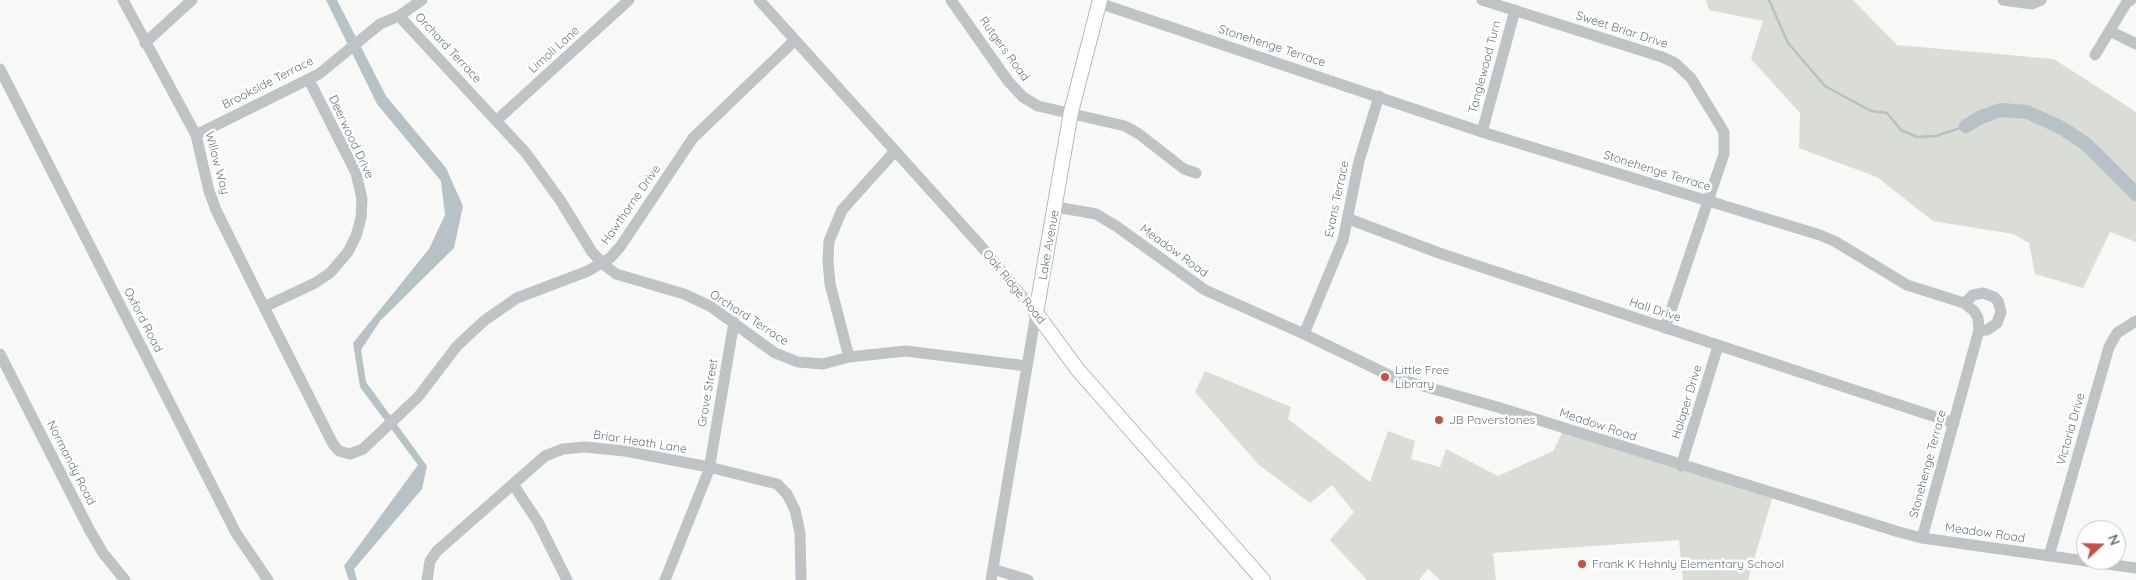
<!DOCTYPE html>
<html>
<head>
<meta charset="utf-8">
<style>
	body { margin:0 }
	#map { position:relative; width:2136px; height:580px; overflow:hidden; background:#f8f8f7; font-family:Quicksand,sans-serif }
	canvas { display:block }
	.north { position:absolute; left:2076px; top:520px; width:50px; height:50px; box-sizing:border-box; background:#fff; border:1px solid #c2c9cb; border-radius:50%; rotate:69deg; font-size:14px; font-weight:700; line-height:20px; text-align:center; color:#66777e }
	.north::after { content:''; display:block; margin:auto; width:18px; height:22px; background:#ce4f41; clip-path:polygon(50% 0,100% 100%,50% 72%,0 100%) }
</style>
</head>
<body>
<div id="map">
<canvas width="2136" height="580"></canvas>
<div class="north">N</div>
</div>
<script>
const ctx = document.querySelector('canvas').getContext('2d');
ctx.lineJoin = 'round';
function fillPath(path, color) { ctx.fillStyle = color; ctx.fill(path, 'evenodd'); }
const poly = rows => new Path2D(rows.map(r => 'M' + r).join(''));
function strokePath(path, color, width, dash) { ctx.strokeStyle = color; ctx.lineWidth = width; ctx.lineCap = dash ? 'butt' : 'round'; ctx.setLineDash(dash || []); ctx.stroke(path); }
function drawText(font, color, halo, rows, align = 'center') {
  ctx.font = font + ' Quicksand,sans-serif'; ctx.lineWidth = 5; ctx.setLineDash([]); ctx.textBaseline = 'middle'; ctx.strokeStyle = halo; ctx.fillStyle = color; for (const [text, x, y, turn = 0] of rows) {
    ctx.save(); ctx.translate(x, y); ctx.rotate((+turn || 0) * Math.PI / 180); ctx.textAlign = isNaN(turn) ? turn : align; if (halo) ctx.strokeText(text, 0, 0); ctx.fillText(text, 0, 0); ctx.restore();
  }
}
fillPath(poly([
	[1706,0,1853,0,1897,45,2054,59,2136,112,2136,242,2110,232,2083,288,2035,274,2029,243,2013,234,1933,221,1877,177,1799,148,1800,113,1751,59,1763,21,1709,10],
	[1205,371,1291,407,1288,419,1370,482,1388,431,1415,441,1411,459,1440,467,1446,449,1498,476,1553,451,1564,429,1773,496,1748,580,1683,580,1679,540,1493,553,1496,580,1440,580,1428,569,1419,580,1367,580,1330,540,1354,512,1332,485,1310,503,1258,464,1195,392]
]), '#d9ddd6');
fillPath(poly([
	[326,0,337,0,386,96,446,168,463,206,454,248,380,321,361,350,366,382,427,466,422,489,354,569,357,580,349,580,344,566,418,465,360,387,353,343,429,249,445,215,441,181,377,104]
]), '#b6c2c5');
strokePath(poly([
	[1769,0,1788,43,1825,86,1871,111,1887,113,1901,130,1917,137,1936,136,1966,126]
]), '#b6c2c5', 2.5);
strokePath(poly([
	[1966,126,1981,117,2001,110,2027,112,2062,128,2086,144,2136,194]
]), '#b6c2c5', 14);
const major = poly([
	[1100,0,1071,112,1036,313,1078,370,1263,580]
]);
strokePath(major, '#b2b8ba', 16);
strokePath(poly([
	[123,0,196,135,209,191,216,210,264,307,333,444,339,451,350,454,363,449,418,397,457,346,485,320,517,298,588,271,610,258,620,247,693,138,795,40],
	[759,0,980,245,1036,313,991,580],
	[951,0,1008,81,1023,97,1038,106,1125,126,1139,134,1184,169,1196,173],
	[1482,0,1662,57,1675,63,1691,78,1724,132,1724,154,1665,328],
	[2003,0,2032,4,2041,0],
	[1099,3,1482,132,1820,235,1836,242,1907,285,1964,303,1974,311,1978,318,1979,330,1922,538],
	[399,16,526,153,560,200,592,252,603,264,616,274,684,294,710,306,775,353,798,362,823,364,849,357,906,351,1027,366],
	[2110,31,2136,44],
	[145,43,192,0],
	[2095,55,2127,2,2131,0],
	[0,69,236,533,268,580],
	[497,120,629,0],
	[1482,132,1515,10],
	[196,135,319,74,380,24,399,16,422,0],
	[1056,207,1096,214,1116,226,1205,290,1304,334,1395,378,1497,407,1899,532,1922,538,2136,568],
	[1349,219,1439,253,1954,423],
	[1965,303,1973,295,1983,293,1994,297,1998,301,2001,312,1997,323,1987,330,1979,330],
	[264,307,315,283,330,273,348,252,356,236,361,218,362,199,356,173,309,80],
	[1304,334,1343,240,1359,161,1379,96],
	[0,354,89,529,103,553,125,580],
	[849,357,830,284,828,261,829,241,842,210,895,151],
	[1681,466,1718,346],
	[513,484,538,522,567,580],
	[2049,556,2109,347,2117,333,2136,321],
	[993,569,1028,580],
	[427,580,430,561,437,551,545,456,563,449,585,447,625,451,709,467,777,484,787,494,795,510,800,533,801,580],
	[665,580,709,470,734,322]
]), '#bec3c6', 11);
strokePath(major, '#fff', 14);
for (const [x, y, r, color] of [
	[1385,377,5,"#ce4f41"],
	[1439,420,5,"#ce4f41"],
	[1582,564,5,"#ce4f41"]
]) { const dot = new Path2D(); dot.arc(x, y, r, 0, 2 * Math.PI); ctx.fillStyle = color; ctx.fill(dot); strokePath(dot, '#fff', 2); }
drawText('12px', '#66777e', '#fff', [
	["Sweet Briar Drive",1622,30,18],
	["Stonehenge Terrace",1272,46,18],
	["Orchard Terrace",448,48,47],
	["Rutgers Road",1004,49,54],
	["Limoli Lane",554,50,-42],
	["Tanglewood Turn",1485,67,-75],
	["Brookside Terrace",268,83,-27],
	["Deerwood Drive",351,137,65],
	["Willow Way",217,163,75],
	["Stonehenge Terrace",1657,171,17],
	["Evans Terrace",1337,199,-78],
	["Hawthorne Drive",631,205,-55],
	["Lake Avenue",1049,245,-80],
	["Meadow Road",1174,251,36],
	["Oak Ridge Road",1014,287,51],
	["Hall Drive",1655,310,18],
	["Orchard Terrace",749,318,33],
	["Oxford Road",143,320,63],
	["Grove Street",708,393,-80],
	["Halaper Drive",1687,402,-73],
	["Meadow Road",1598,425,18],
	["Victoria Drive",2071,429,-74],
	["Briar Heath Lane",640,442,9],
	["Normandy Road",71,463,63],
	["Stonehenge Terrace",1928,464,-75],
	["Meadow Road",1985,533,8]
]);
drawText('12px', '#66777e', '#fff', [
	["Little Free",1395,370],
	["Library",1395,384],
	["JB Paverstones",1449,420],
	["Frank K Hehnly Elementary School",1592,564]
], 'left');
</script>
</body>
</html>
